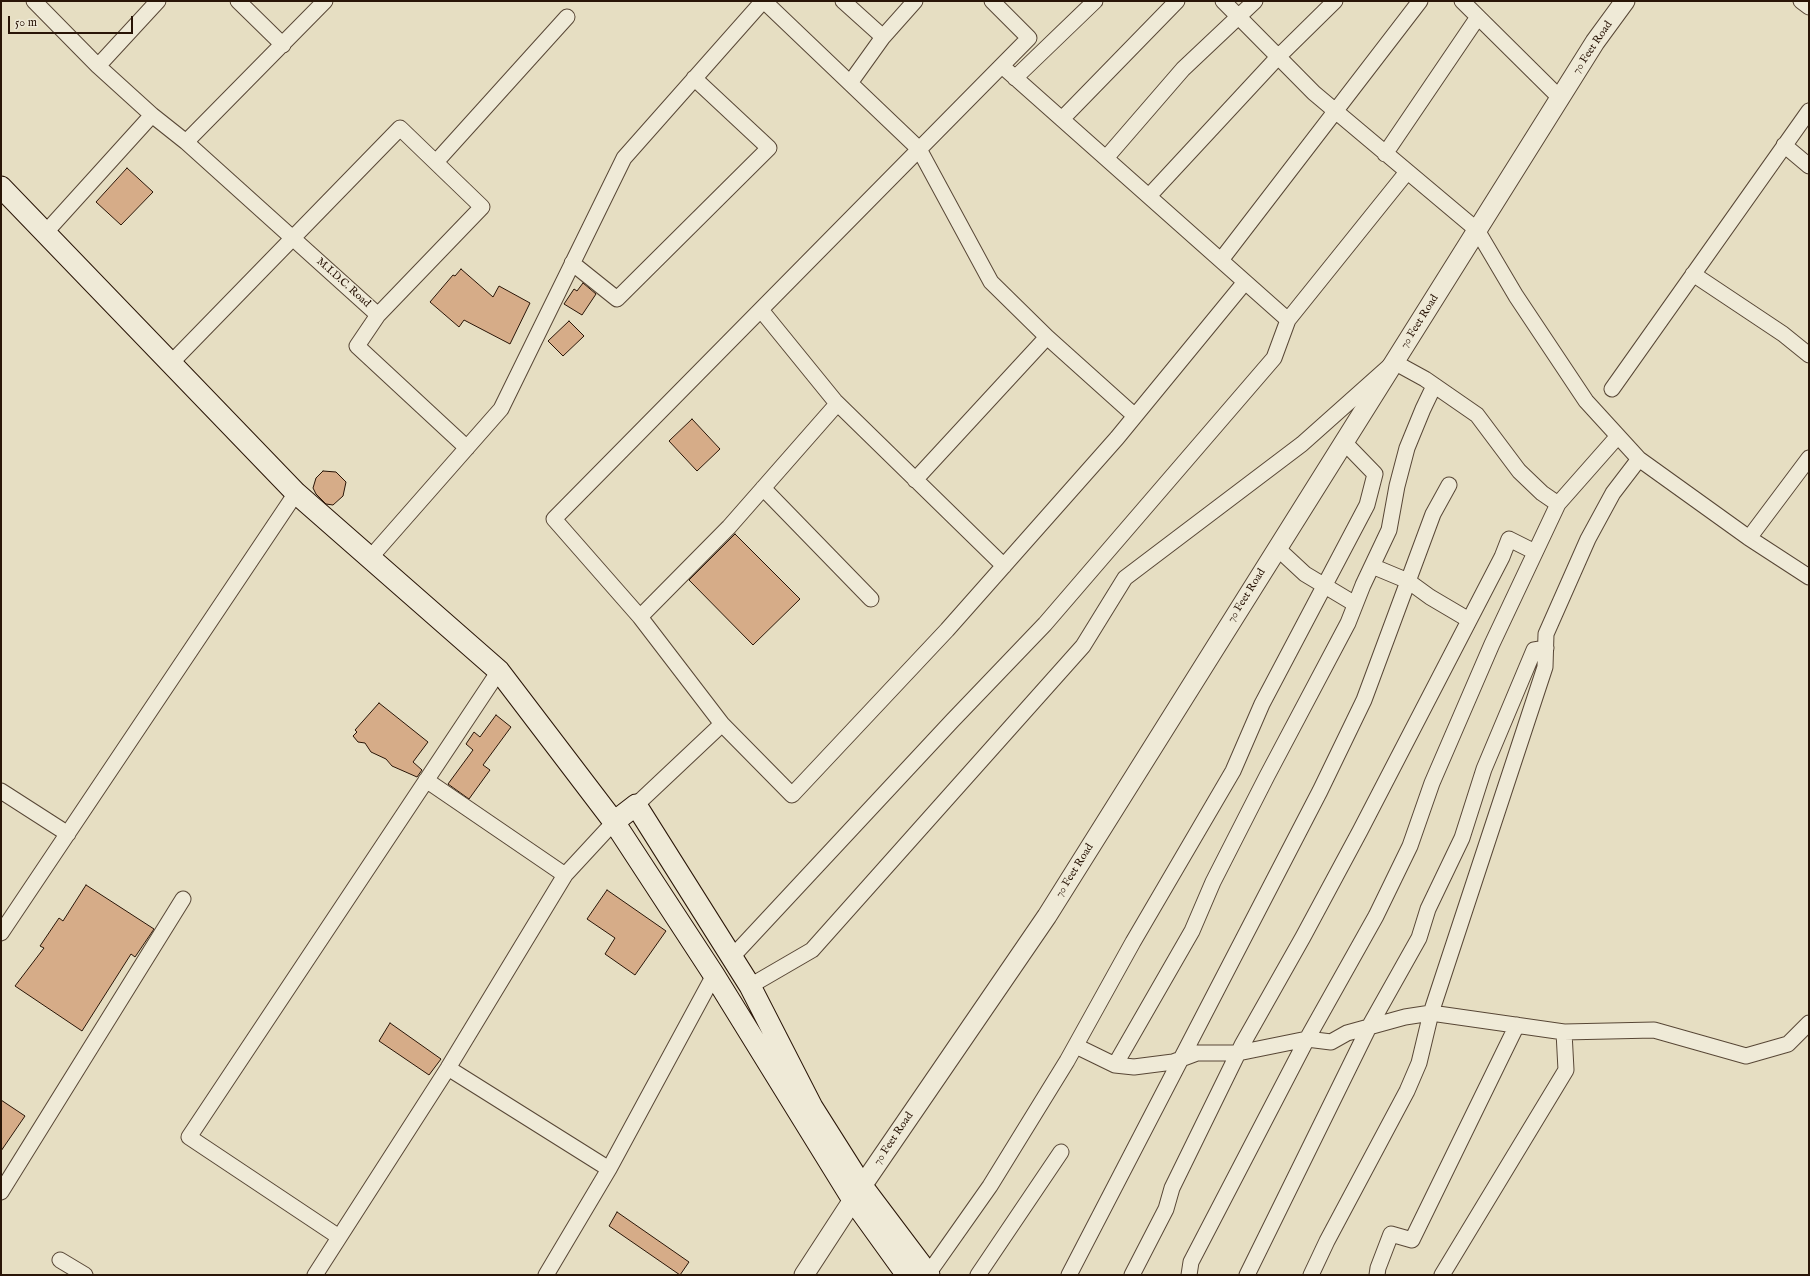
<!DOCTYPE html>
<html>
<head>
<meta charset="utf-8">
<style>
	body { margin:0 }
	#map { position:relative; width:1810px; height:1276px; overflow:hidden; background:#e6dec2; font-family:"IM FELL English",serif }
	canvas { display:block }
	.frame { position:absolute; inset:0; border:2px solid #291507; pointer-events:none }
	.scale { position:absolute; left:8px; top:16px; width:125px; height:18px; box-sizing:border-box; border:2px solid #291507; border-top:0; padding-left:5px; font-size:12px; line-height:14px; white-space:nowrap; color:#291507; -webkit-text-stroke:3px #efead7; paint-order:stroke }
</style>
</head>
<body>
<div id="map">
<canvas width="1810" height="1276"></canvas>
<div class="frame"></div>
<div class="scale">50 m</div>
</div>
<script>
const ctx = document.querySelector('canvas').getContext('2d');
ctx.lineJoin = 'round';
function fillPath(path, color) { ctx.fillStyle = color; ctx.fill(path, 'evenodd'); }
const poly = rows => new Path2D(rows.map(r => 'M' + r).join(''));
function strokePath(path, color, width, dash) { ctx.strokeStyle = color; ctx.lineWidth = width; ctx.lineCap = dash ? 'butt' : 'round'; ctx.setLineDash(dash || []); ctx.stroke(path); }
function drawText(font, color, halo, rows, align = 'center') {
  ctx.font = font + ' "IM FELL English",serif'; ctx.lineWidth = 3; ctx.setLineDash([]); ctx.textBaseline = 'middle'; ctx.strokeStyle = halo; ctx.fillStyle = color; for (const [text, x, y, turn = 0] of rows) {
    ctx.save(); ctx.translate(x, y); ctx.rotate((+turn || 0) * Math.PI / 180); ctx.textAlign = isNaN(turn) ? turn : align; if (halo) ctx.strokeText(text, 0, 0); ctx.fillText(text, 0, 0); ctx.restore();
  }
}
const building = poly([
	[127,168,153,192,121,225,96,202,127,168],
	[461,269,493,297,499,286,530,303,510,344,464,320,459,327,430,302,453,275,455,276,461,269],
	[583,283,596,294,582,315,564,304,574,289,577,291,583,283],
	[569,321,584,336,563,356,548,341,569,321],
	[692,419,720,449,697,471,669,441,692,419],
	[323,471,336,472,346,482,343,496,333,505,326,504,316,494,313,488,316,478,323,471],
	[735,534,800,599,753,645,689,580,735,534],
	[379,703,428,742,413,762,422,770,417,777,392,766,386,759,371,752,365,743,358,742,353,736,357,732,355,730,379,703],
	[496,715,511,727,483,765,490,770,469,799,448,784,473,750,466,744,474,732,480,737,496,715],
	[86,885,154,929,135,957,131,954,82,1031,15,986,44,948,40,946,59,918,63,921,86,885],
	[607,890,666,931,635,975,605,954,615,938,587,919,607,890],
	[390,1023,441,1059,429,1075,379,1041,390,1023],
	[1,1100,25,1116,1,1151,1,1100],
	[617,1212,689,1262,680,1275,609,1226,617,1212]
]);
fillPath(building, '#d6ac88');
strokePath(building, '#291507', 1);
const minor = poly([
	[34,1,98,66,152,115,186,142,378,315,357,346,467,448],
	[238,1,283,45],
	[764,1,919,149,991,282,1047,337,1135,416],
	[843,1,883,37,915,1],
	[1223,1,1314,93,1477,230,1516,296,1586,401,1639,459,1749,538],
	[1462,1,1560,98],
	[1801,1,1809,7],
	[98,66,158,1],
	[1002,66,1288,320,1407,172],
	[1015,78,1095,1],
	[850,83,883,37],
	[1062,119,1177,1],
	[186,142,325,1],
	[1784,145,1809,166],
	[1385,154,1478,17],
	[1106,158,1183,69,1255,1],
	[436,162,567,17],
	[1149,196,1278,57,1335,1],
	[46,232,152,115],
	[1221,260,1420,1],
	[572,263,617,299,769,148,694,78],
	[1693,274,1783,334,1809,355],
	[761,310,835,401,1004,566],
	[171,363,400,128,482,207,378,315],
	[1612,389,1809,111],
	[837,404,729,527,640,617,554,519,1029,38,992,1],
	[1809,458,1749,538,1809,577],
	[915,480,1047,337],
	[763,488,871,599],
	[1277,548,1305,574,1355,604],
	[370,558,501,409,624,158,763,1],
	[1372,566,1408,581,1430,597,1469,620],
	[640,617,722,724],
	[426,780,565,875],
	[1,791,68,834],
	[636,805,722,724,792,795,947,630,1117,438,1245,282],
	[1,933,296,493],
	[732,957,952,721,1045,624,1274,358,1288,320],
	[750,986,812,950,1083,646,1125,578,1302,444,1394,362,1425,379,1477,415,1519,471,1542,493,1558,504],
	[1076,1046,1115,1065,1134,1067,1173,1062,1197,1053,1238,1053,1307,1039,1331,1042,1347,1033,1405,1017,1431,1013,1564,1032,1654,1030,1746,1056,1788,1044,1809,1023],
	[1115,1065,1192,931,1213,882,1267,776,1348,623,1363,585,1389,530,1397,486,1407,448,1423,409,1434,386],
	[448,1068,609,1169],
	[1,1192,183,899],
	[339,1237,189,1137,499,671],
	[60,1260,85,1275],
	[928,1274,990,1186,1067,1061,1133,942,1233,771,1262,704,1367,505,1375,474,1344,442],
	[315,1275,448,1068,565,875,614,822],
	[546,1275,609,1169,714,975],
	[978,1275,1061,1152],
	[1069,1275,1320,791,1364,700,1433,514,1449,485],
	[1132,1275,1166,1209,1172,1188,1242,1045,1303,937,1360,831,1502,557,1509,539,1535,552],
	[1189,1275,1191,1262,1307,1039,1376,916,1410,846,1432,783,1492,644,1558,504,1618,436],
	[1247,1275,1369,1027,1419,938,1428,909,1462,838,1484,769,1534,650,1546,648],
	[1311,1275,1327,1241,1407,1091,1419,1063,1431,1013,1545,667,1546,634,1588,539,1613,493,1639,459],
	[1377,1275,1378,1268,1391,1234,1412,1240,1517,1025],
	[1442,1275,1566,1070,1564,1032]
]);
const tertiary = poly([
	[804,1275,862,1186,1047,916,1595,42,1625,1]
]);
const secondary = poly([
	[1,187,296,493,499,671,614,822,714,975,853,1200,907,1275],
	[614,822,636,805,750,986,812,1107,862,1186,929,1275]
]);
strokePath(minor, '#584736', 17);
strokePath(tertiary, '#584736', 21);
strokePath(secondary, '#291507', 23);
strokePath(minor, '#efead7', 15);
strokePath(tertiary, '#efead7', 19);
strokePath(secondary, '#efead7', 21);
drawText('11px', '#291507', '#efead7', [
	["70 Feet Road",1593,48,-56],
	["M.I.D.C. Road",343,283,42],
	["70 Feet Road",1420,322,-58],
	["70 Feet Road",1247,596,-58],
	["70 Feet Road",1075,871,-58],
	["70 Feet Road",894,1139,-56]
]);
</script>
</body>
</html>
